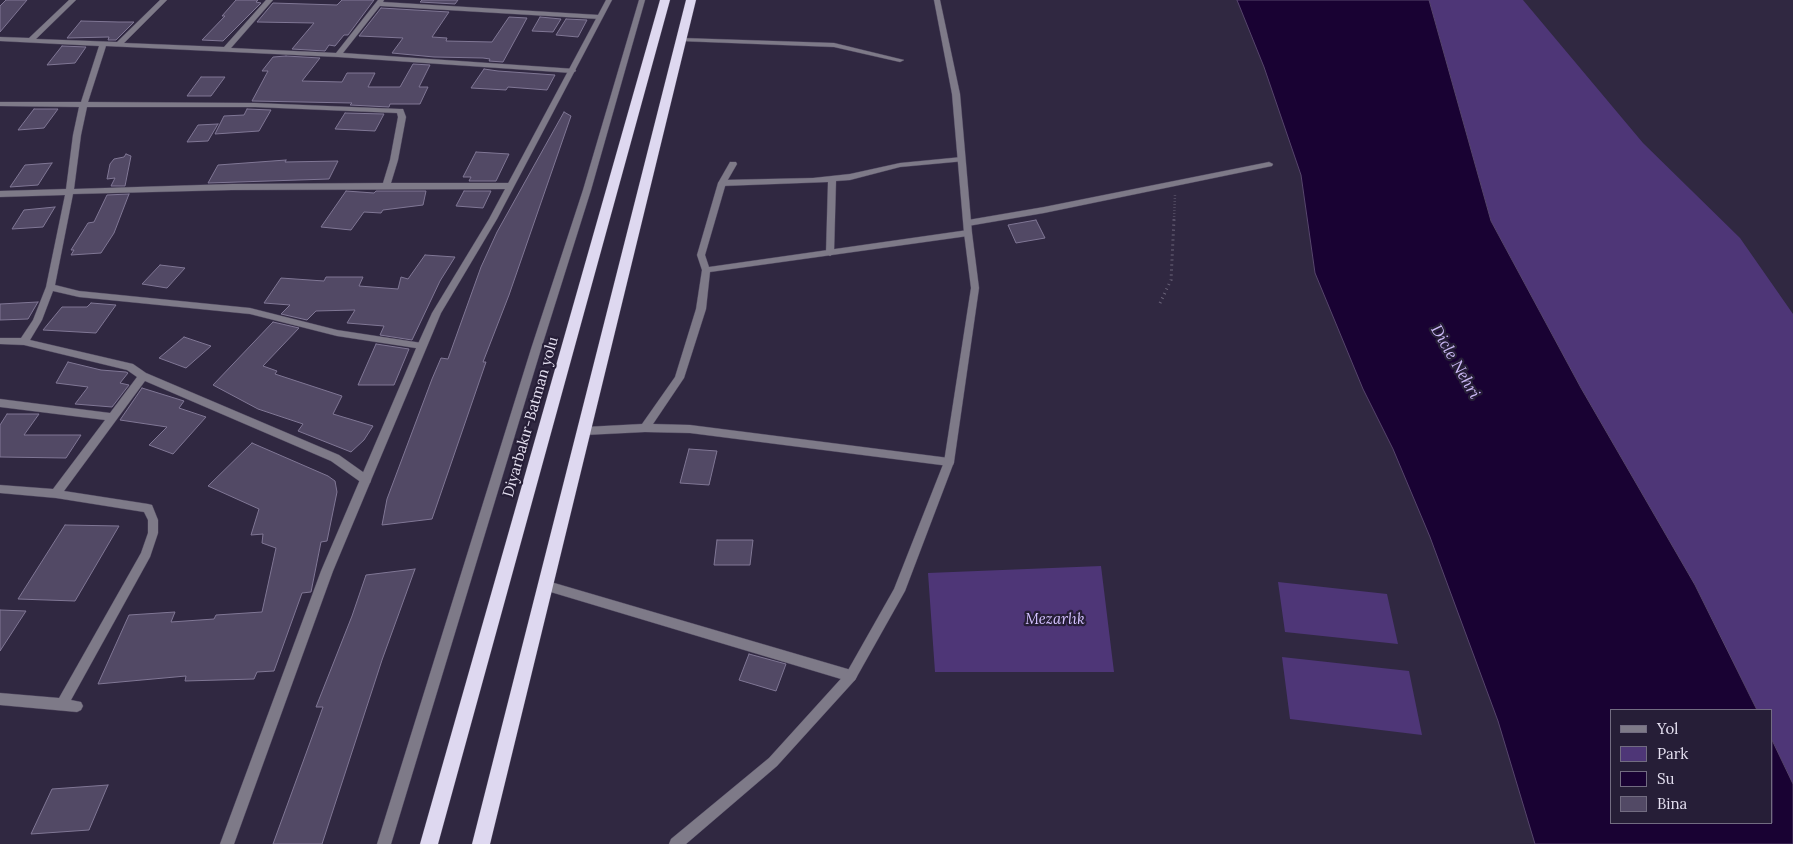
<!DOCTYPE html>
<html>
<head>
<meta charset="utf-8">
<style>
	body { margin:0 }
	#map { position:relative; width:1793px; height:844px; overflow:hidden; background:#302841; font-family:Lora,serif }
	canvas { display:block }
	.legend { position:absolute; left:1610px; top:709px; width:162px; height:115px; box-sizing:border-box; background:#261e37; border:1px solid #726c81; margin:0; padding:6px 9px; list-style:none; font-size:15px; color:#e5e0f1 }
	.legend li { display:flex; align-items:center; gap:10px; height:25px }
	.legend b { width:25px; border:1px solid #726c81 }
</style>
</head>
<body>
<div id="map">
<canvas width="1793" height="844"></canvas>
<ul class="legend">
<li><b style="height:6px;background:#7e7a88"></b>Yol</li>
<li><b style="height:14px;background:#4e3677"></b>Park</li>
<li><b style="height:14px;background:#190233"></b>Su</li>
<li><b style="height:14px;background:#524965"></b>Bina</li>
</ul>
</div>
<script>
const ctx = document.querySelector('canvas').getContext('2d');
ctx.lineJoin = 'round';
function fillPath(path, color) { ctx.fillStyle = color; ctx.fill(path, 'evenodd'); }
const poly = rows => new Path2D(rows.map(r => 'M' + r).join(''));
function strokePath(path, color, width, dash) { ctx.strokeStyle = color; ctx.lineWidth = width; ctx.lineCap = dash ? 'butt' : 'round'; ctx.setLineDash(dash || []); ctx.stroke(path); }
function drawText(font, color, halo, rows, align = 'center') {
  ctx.font = font + ' Lora,serif'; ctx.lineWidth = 4.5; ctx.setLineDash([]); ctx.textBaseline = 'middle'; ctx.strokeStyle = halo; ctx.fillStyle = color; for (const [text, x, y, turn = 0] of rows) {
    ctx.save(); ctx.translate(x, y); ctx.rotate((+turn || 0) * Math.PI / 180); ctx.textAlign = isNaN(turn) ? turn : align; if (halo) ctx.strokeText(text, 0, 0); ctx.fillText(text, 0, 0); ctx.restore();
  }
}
fillPath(poly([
	[1429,0,1523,0,1643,143,1740,238,1793,314,1793,784,1772,740,1772,710,1757,710,1695,585,1581,388,1491,221],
	[1101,566,1114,672,935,672,928,573],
	[1278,582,1387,594,1398,644,1285,632],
	[1282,657,1409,671,1422,735,1290,719]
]), '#4e3677');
const water = poly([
	[1237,0,1429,0,1491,221,1581,388,1695,585,1757,710,1612,710,1612,823,1772,823,1772,740,1793,784,1793,844,1535,844,1498,721,1430,537,1393,449,1363,389,1315,273,1301,175,1264,67,1237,0]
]);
fillPath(water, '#190233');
strokePath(water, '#56456c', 1);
const building = poly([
	[6,0,27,0,0,32,0,6,6,0],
	[236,0,258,0,256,2,261,3,223,41,202,40,225,16,222,16,236,0],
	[342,0,374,0,348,35,344,35,335,46,329,45,325,51,292,49,314,23,257,22,273,3,337,5,342,0],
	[422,0,458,0,455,4,420,2,422,0],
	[381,8,449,12,432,37,447,38,446,41,492,42,509,17,527,18,503,62,489,61,490,59,483,58,434,57,392,53,403,38,359,36,381,8],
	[540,17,561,19,553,32,532,31,540,17],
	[566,19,587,20,578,37,556,35,566,19],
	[81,21,119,22,134,22,116,40,108,40,109,37,67,38,81,21],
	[62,46,86,47,75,63,47,65,62,46],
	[286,56,320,58,302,81,342,82,347,73,375,73,368,87,400,87,413,64,430,65,419,87,428,87,420,104,390,104,389,107,350,105,352,103,252,101,268,71,262,71,273,57,286,56],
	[484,69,498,71,555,75,547,90,508,87,506,90,471,88,484,69],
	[201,77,225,77,211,96,187,96,201,77],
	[34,109,58,109,44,128,18,130,34,109],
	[247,109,271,110,259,131,215,134,224,116,244,115,247,109],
	[564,112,571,116,509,295,483,362,486,362,432,519,382,525,387,499,432,379,441,358,448,359,481,267,497,232,564,112],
	[345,113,384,114,375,131,335,129,345,113],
	[218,124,208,141,187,142,198,125,218,124],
	[476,152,509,154,496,181,469,181,471,177,463,177,476,152],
	[126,154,131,156,125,186,111,186,115,178,107,179,110,164,114,159,124,157,126,154],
	[286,160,285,162,338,161,329,179,208,183,218,165,286,160],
	[52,163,38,185,10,187,25,165,52,163],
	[346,191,374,193,376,191,426,191,423,205,383,210,381,213,364,212,351,230,321,227,346,191],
	[464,191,491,191,483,208,456,206,464,191],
	[129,194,114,233,101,253,71,255,74,250,71,250,88,223,94,222,107,195,129,194],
	[55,207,43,227,12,229,24,210,55,207],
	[1036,220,1045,238,1016,243,1008,225,1036,220],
	[425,255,455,257,440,281,412,340,380,335,384,326,347,323,355,310,316,311,307,320,281,314,290,305,264,303,281,278,324,281,326,277,363,277,359,286,398,289,401,277,408,279,425,255],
	[160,265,185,268,167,288,142,284,160,265],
	[38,302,28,319,0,320,0,304,38,302],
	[91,303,116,305,96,333,43,330,62,307,87,307,91,303],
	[273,322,299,328,263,366,277,371,275,374,342,396,333,414,373,426,364,440,351,452,298,431,303,424,258,409,213,385,273,322],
	[184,337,211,346,186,368,159,358,184,337],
	[376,344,409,349,394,385,358,385,376,344],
	[68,362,101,370,126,372,128,373,120,383,129,385,112,407,75,404,88,387,56,383,68,362],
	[142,388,184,401,179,408,206,417,173,454,149,445,167,427,120,420,142,388],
	[7,414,39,414,24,435,81,435,66,458,0,457,0,425,7,414],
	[252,443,328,476,335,481,337,492,327,541,321,542,311,592,302,593,274,671,257,672,254,679,185,681,186,676,98,684,129,615,175,612,171,622,214,619,216,615,262,612,276,548,262,543,263,534,251,535,259,509,208,486,252,443],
	[689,449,717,451,709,485,680,483,689,449],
	[65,525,119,526,75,601,18,599,65,525],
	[717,540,753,540,750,565,714,565,717,540],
	[415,569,382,660,322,844,273,844,323,707,316,707,352,616,366,575,415,569],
	[0,610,26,611,0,651,0,610],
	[749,654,786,664,776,691,739,680,749,654],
	[108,785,89,830,31,834,52,789,108,785]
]);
fillPath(building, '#524965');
strokePath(building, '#807795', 1);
const service = poly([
	[682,38,834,43,904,60,900,62,834,47,680,41,679,40,682,38],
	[962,157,965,157,965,161,900,167,850,180,836,181,834,253,830,256,826,253,828,182,722,186,718,183,722,180,813,178,850,174,900,163,962,157],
	[1269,162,1273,164,1272,166,1044,213,968,226,964,223,968,220,1044,207,1269,162]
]);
const minor = poly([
	[69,0,76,0,36,39,117,42,160,0,167,0,124,43,224,47,266,0,273,0,231,48,336,53,378,0,384,0,383,2,599,15,602,17,599,19,380,6,343,53,575,69,576,71,572,73,338,57,106,46,88,102,255,103,400,109,403,109,406,117,398,160,391,183,508,183,512,186,508,189,232,190,73,194,55,285,79,291,250,308,337,330,422,343,427,346,422,349,337,336,250,314,79,297,53,291,42,320,30,340,133,364,146,373,339,455,370,477,371,480,370,483,366,484,362,483,331,461,145,381,64,491,148,504,152,505,158,520,158,533,150,557,71,700,81,702,83,706,81,710,77,712,0,705,0,693,59,698,141,553,148,533,148,520,144,512,56,498,0,493,0,485,53,489,105,420,0,407,0,399,110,413,137,377,127,370,24,345,0,344,0,338,21,338,33,320,46,287,65,195,0,197,0,191,66,189,73,135,79,107,0,106,0,102,81,102,99,46,0,41,0,37,29,38,69,0],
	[87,107,255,107,397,113,398,117,390,160,383,183,232,184,74,189,81,135,87,107],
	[730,162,736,162,737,164,726,183,705,255,709,267,968,230,972,233,968,236,710,272,706,309,684,378,653,424,690,425,949,458,953,459,954,462,953,465,949,466,690,433,645,432,585,435,581,434,580,431,581,428,585,427,642,424,675,377,696,309,702,270,697,255,718,183,730,162],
	[544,580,851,670,855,672,857,676,855,680,851,682,544,590,540,589,538,585,540,581,544,580]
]);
const tertiary = poly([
	[606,0,612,0,497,219,441,313,333,571,234,844,220,844,321,571,417,346,432,313,489,219,606,0],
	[639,0,645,0,591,190,541,349,391,844,377,844,531,349,583,190,639,0],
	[934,0,940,0,960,94,972,233,979,288,954,462,905,591,855,680,777,766,686,844,669,844,671,839,769,758,847,672,894,589,944,462,971,288,964,233,952,94,934,0]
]);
const trunk = poly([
	[660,0,670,0,438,844,420,844,660,0],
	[686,0,696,0,490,844,472,844,686,0]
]);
strokePath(service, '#4d455d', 1);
strokePath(minor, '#4d455d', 1);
strokePath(tertiary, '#4d455d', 1);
strokePath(trunk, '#4d455d', 1);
strokePath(poly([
	[1174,220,1175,195]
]), '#6d667c', 2.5, [0.5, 2.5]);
strokePath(poly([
	[1160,303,1171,280,1174,219]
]), '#6d667c', 3, [1, 4]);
fillPath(service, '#7e7a88');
fillPath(minor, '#7e7a88');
fillPath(tertiary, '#7e7a88');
fillPath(trunk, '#ded8f0');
drawText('15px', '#e5e0f1', '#261e37', [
	["Diyarbakır-Batman yolu",531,417,-74]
]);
drawText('italic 15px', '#d4c2ff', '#261e37', [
	["Mezarlık",1055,620]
]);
drawText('italic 16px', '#ccb9f6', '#261e37', [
	["Dicle Nehri",1455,362,60]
]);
</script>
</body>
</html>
